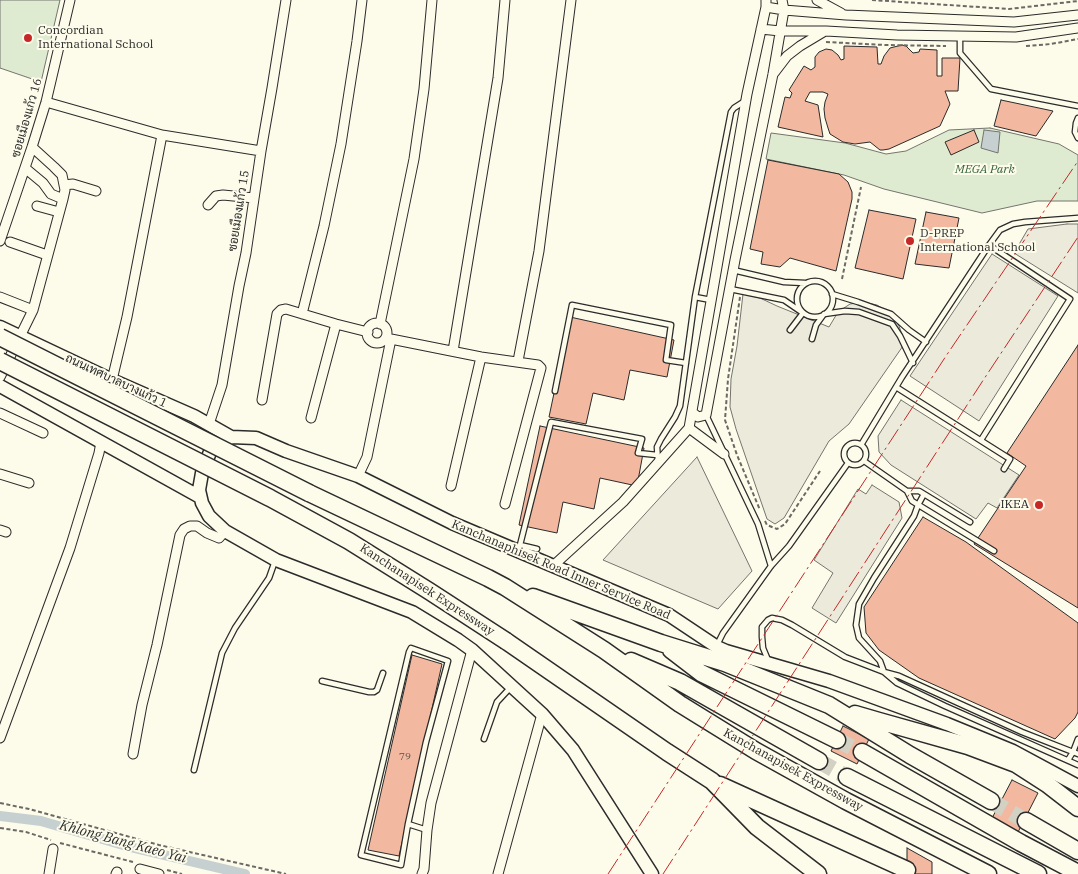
<!DOCTYPE html>
<html>
<head>
<meta charset="utf-8">
<style>
	body { margin:0 }
	canvas { display:block; background:#fdfbea }
</style>
</head>
<body>
<canvas width="1078" height="874"></canvas>
<script>
const ctx = document.querySelector('canvas').getContext('2d');
ctx.lineJoin = 'round';
function fillPath(path, color) { ctx.fillStyle = color; ctx.fill(path, 'evenodd'); }
const poly = rows => new Path2D(rows.map(r => 'M' + r).join(''));
function strokePath(path, color, width, dash) { ctx.strokeStyle = color; ctx.lineWidth = width; ctx.lineCap = dash ? 'butt' : 'round'; ctx.setLineDash(dash || []); ctx.stroke(path); }
function drawText(font, color, halo, rows, align = 'center') {
  ctx.font = font + ' "IBM Plex Serif",Sarabun,serif'; ctx.lineWidth = 4; ctx.setLineDash([]); ctx.textBaseline = 'middle'; ctx.strokeStyle = halo; ctx.fillStyle = color; for (const [text, x, y, turn = 0] of rows) {
    ctx.save(); ctx.translate(x, y); ctx.rotate((+turn || 0) * Math.PI / 180); ctx.textAlign = isNaN(turn) ? turn : align; if (halo) ctx.strokeText(text, 0, 0); ctx.fillText(text, 0, 0); ctx.restore();
  }
}
const green = poly([
	[0,0,60,0,41,82,0,68,0,0],
	[990,128,1059,144,1078,155,1078,201,1037,201,982,213,884,189,844,175,766,159,771,133,845,143,886,154,906,151,949,130,990,128]
]);
fillPath(green, '#deebd1');
strokePath(green, '#74746e', 1);
const parking = poly([
	[1067,224,1078,224,1078,293,1014,253,1028,229,1067,224],
	[992,254,1058,296,979,421,910,376,992,254],
	[743,294,760,298,777,306,829,327,838,312,850,304,863,302,877,305,891,314,899,326,905,343,849,424,829,441,784,518,775,524,767,519,736,429,730,407,731,379,737,346,743,294],
	[901,400,1019,475,997,508,988,503,976,519,891,465,879,452,878,436,901,400],
	[697,457,752,571,718,609,603,560,697,457],
	[872,485,899,502,902,518,836,623,812,608,833,573,814,560,858,489,866,494,872,485]
]);
fillPath(parking, '#eceadb');
strokePath(parking, '#74746e', 1);
const water = poly([
	[984,130,1000,132,998,153,981,148,984,130]
]);
fillPath(water, '#c7d0d0');
strokePath(water, '#74746e', 1);
strokePath(poly([
	[0,816,41,821,130,847,245,874]
]), '#c7d0d0', 10);
const building = poly([
	[902,45,906,46,913,53,919,52,920,49,937,50,937,76,942,76,942,58,960,58,958,91,945,91,950,104,940,126,889,149,883,150,880,150,870,142,855,144,843,142,830,134,828,128,825,118,824,109,825,102,828,94,823,92,810,92,805,101,818,105,823,137,778,127,785,97,790,98,792,93,789,90,804,66,811,70,815,67,815,57,819,52,826,49,832,50,838,55,841,60,844,59,844,46,877,47,878,64,881,64,884,56,890,48,902,45],
	[1001,100,1053,111,1036,136,994,126,1001,100],
	[974,130,979,142,951,155,945,142,974,130],
	[768,160,839,174,848,182,852,192,852,199,836,271,790,258,780,267,761,264,763,252,750,249,768,160],
	[869,210,916,219,903,279,855,268,869,210],
	[926,212,959,218,949,268,915,264,926,212],
	[570,317,674,340,667,377,630,370,624,400,593,393,586,424,549,417,570,317],
	[1078,345,1078,608,974,544,1026,466,1007,453,1078,345],
	[540,426,644,448,637,486,600,478,594,509,563,502,557,533,519,525,540,426],
	[923,517,966,542,1078,623,1078,712,1075,718,1055,739,919,678,879,650,866,633,864,607,923,517],
	[412,655,442,664,399,856,368,850,412,655],
	[843,726,869,739,857,764,831,751,843,726],
	[1012,780,1038,793,1016,836,990,822,1012,780],
	[907,848,932,862,932,874,907,874,907,848]
]);
fillPath(building, '#f2b8a0');
strokePath(building, '#2b2b2b', 1);
strokePath(poly([
	[837,740,862,752],
	[819,761,847,777],
	[991,801,1026,821]
]), '#d3d1c4', 16, [16, 8]);
const lane = poly([
	[960,36,960,53,991,89,1078,106],
	[1078,118,1076,123,1075,132,1078,138],
	[733,270,784,282,805,283],
	'797 299a18 18 0 1 1 36 0a18 18 0 1 1-36 0Z',
	[730,289,784,300,803,313,790,330],
	[832,294,858,302,891,314,909,330,926,342],
	[695,297,711,300],
	[812,339,816,325,824,314,845,311,859,312,892,324,900,336,913,363],
	[896,387,1010,459,1004,469],
	[555,391,572,305,671,325,666,360,686,363],
	[706,415,758,524,771,566],
	[981,440,1070,299,989,245],
	'844 454a11 11 0 1 1 22 0a11 11 0 1 1-22 0Z',
	[861,445,902,377,989,245,1000,230,1013,224,1025,222,1078,218],
	[658,461,657,447,661,439,675,417,680,406,695,297,731,112,734,108,745,101],
	[864,461,907,491,919,491,970,522],
	[907,491,912,501,994,551],
	[537,549,520,545,551,422,642,439,638,453,657,455],
	[717,645,723,633,771,566,789,546,848,463],
	[768,660,763,648,762,637,762,627,768,620,772,618,782,620,792,625,845,657,884,672],
	[884,672,880,661,859,638,856,625,859,604,874,578,914,516,918,505,924,494],
	[322,681,369,692,374,692,377,690,383,673],
	[484,739,497,702,510,688],
	[1078,754,1022,732,899,676,884,672,897,683,945,706,1078,765],
	[1068,760,1073,752,1078,739],
	[194,770,222,653,235,628,269,578,275,561],
	[408,824,401,865,361,855,409,652,411,648,448,661,426,742,408,824,427,830]
]);
const street = poly([
	[817,0,841,13],
	[766,7,784,10,846,15,1014,22,1078,15],
	[761,29,780,31,826,31,897,35,1016,37,1078,28],
	[774,73,787,56,800,46,825,31],
	[46,102,162,135,261,151],
	[25,168,43,183,51,194,63,199,65,190,62,175,54,167,32,147],
	[64,185,73,184,96,191],
	[208,205,216,196,223,195,254,198],
	[37,206,59,212],
	[0,241,32,147,46,102,70,0],
	[10,242,47,255],
	[0,297,33,310],
	[302,314,324,226,341,144,357,41,362,0],
	'367 333a10 10 0 1 1 20 0a10 10 0 1 1-20 0Z',
	[380,324,414,159,424,89,432,0],
	[386,338,481,357,538,365,541,368,505,504],
	[453,351,498,78,505,0],
	[518,361,539,251,571,0],
	[0,377,33,310,63,199],
	[112,380,127,317,162,135],
	[262,400,277,314,281,310,286,309,336,324,368,332],
	[692,412,698,417,706,415,735,260,773,74,784,10,782,0],
	[0,413,43,433],
	[311,418,336,324],
	[209,424,222,385,239,286,246,253,261,151,272,88,286,0],
	[689,428,724,454],
	[0,474,29,483],
	[358,476,367,457,391,339],
	[451,486,481,357],
	[0,530,6,532],
	[554,565,623,502,689,428,747,94,766,7,766,0],
	[0,738,70,548,99,453,101,442],
	[133,754,142,705,157,645,180,535,184,529,190,526,197,526,207,533,219,538,225,531],
	[140,869,159,874],
	[49,874,53,849],
	[116,874,117,872],
	[422,874,424,869,427,830,431,803,472,650],
	[498,874,542,714]
]);
const secondary = poly([
	[0,327,112,380,194,416,231,437],
	[0,386,200,497],
	[652,874,573,750,542,714,472,650,458,640,412,612,276,560,225,531,209,516,202,503,199,490,202,473,210,452,231,437,256,438,286,451,358,476,452,523,669,615,717,647,726,651,829,681,947,724,1013,751,1078,786]
]);
const highway = poly([
	[309,493,488,578,505,587,604,650,680,704,756,751,846,801,988,874],
	[533,597,661,643,725,663,829,705,910,755,991,801],
	[506,641,667,752,712,781,757,827,818,874],
	[671,650,701,673,837,740],
	[631,661,680,682,819,761],
	[855,714,879,721,968,746,1016,764,1047,784,1078,808],
	[862,752,1021,843,1078,873],
	[847,777,1038,874],
	[720,785,907,870],
	[1026,821,1078,851]
]);
strokePath(lane, '#2b2b2b', 7);
strokePath(street, '#2b2b2b', 11);
strokePath(secondary, '#2b2b2b', 15);
strokePath(highway, '#2b2b2b', 19);
strokePath(poly([
	[872,0,1009,9,1078,1],
	[826,42,885,45,946,46],
	[1026,46,1051,44,1078,39],
	[842,279,861,187],
	[740,297,728,379,725,420,737,455,760,510],
	[765,521,767,525,777,529,785,524,820,471],
	[0,803,29,809,159,845,286,874],
	[0,828,26,832,51,840],
	[60,843,133,862],
	[167,870,182,874]
]), '#6a6964', 2, [4, 2.5]);
strokePath(lane, '#fdfbea', 4.5);
strokePath(street, '#fdfbea', 9);
strokePath(secondary, '#fdfbea', 12);
strokePath(highway, '#fdfbea', 16);
const highwayBridge = poly([
	[0,337,309,493],
	[0,361,270,498,349,541,429,591,506,641]
]);
strokePath(highwayBridge, '#2b2b2b', 19, []);
strokePath(highwayBridge, '#fdfbea', 16);
strokePath(poly([
	[608,874,946,356,1078,161],
	[663,874,982,382,1078,237]
]), '#c62828', 1, [18, 4, 2.5, 4]);
for (const [x, y, r, color] of [
	[28,38,5,"#c62828"],
	[910,241,5,"#c62828"],
	[1039,505,5,"#c62828"]
]) { const dot = new Path2D(); dot.arc(x, y, r, 0, 2 * Math.PI); ctx.fillStyle = color; ctx.fill(dot); strokePath(dot, '#fdfbea', 2); }
drawText('10px', '#5d4e48', null, [
	["79",405,757]
]);
drawText('12px', '#2b2b2b', '#fdfbea', [
	["Concordian",38,31],
	["International School",38,45],
	["D-PREP",920,234],
	["International School",920,248],
	["IKEA",1029,505,"right"]
], 'left');
drawText('12px', '#2b2b2b', '#fdfbea', [
	["ซอยเมืองแก้ว 16",27,118,-74],
	["ซอยเมืองแก้ว 15",239,211,-81],
	["ถนนเทศบาลบางแก้ว 1",116,381,25],
	["Kanchanaphisek Road Inner Service Road",561,570,23],
	["Kanchanapisek Expressway",427,590,33],
	["Kanchanapisek Expressway",793,770,29]
]);
drawText('italic 12px', '#34623c', '#fdfbea', [
	["MEGA Park",985,170]
]);
drawText('italic 14px', '#2b2b2b', '#fdfbea', [
	["Khlong Bang Kaeo Yai",123,842,15]
]);
</script>
</body>
</html>
